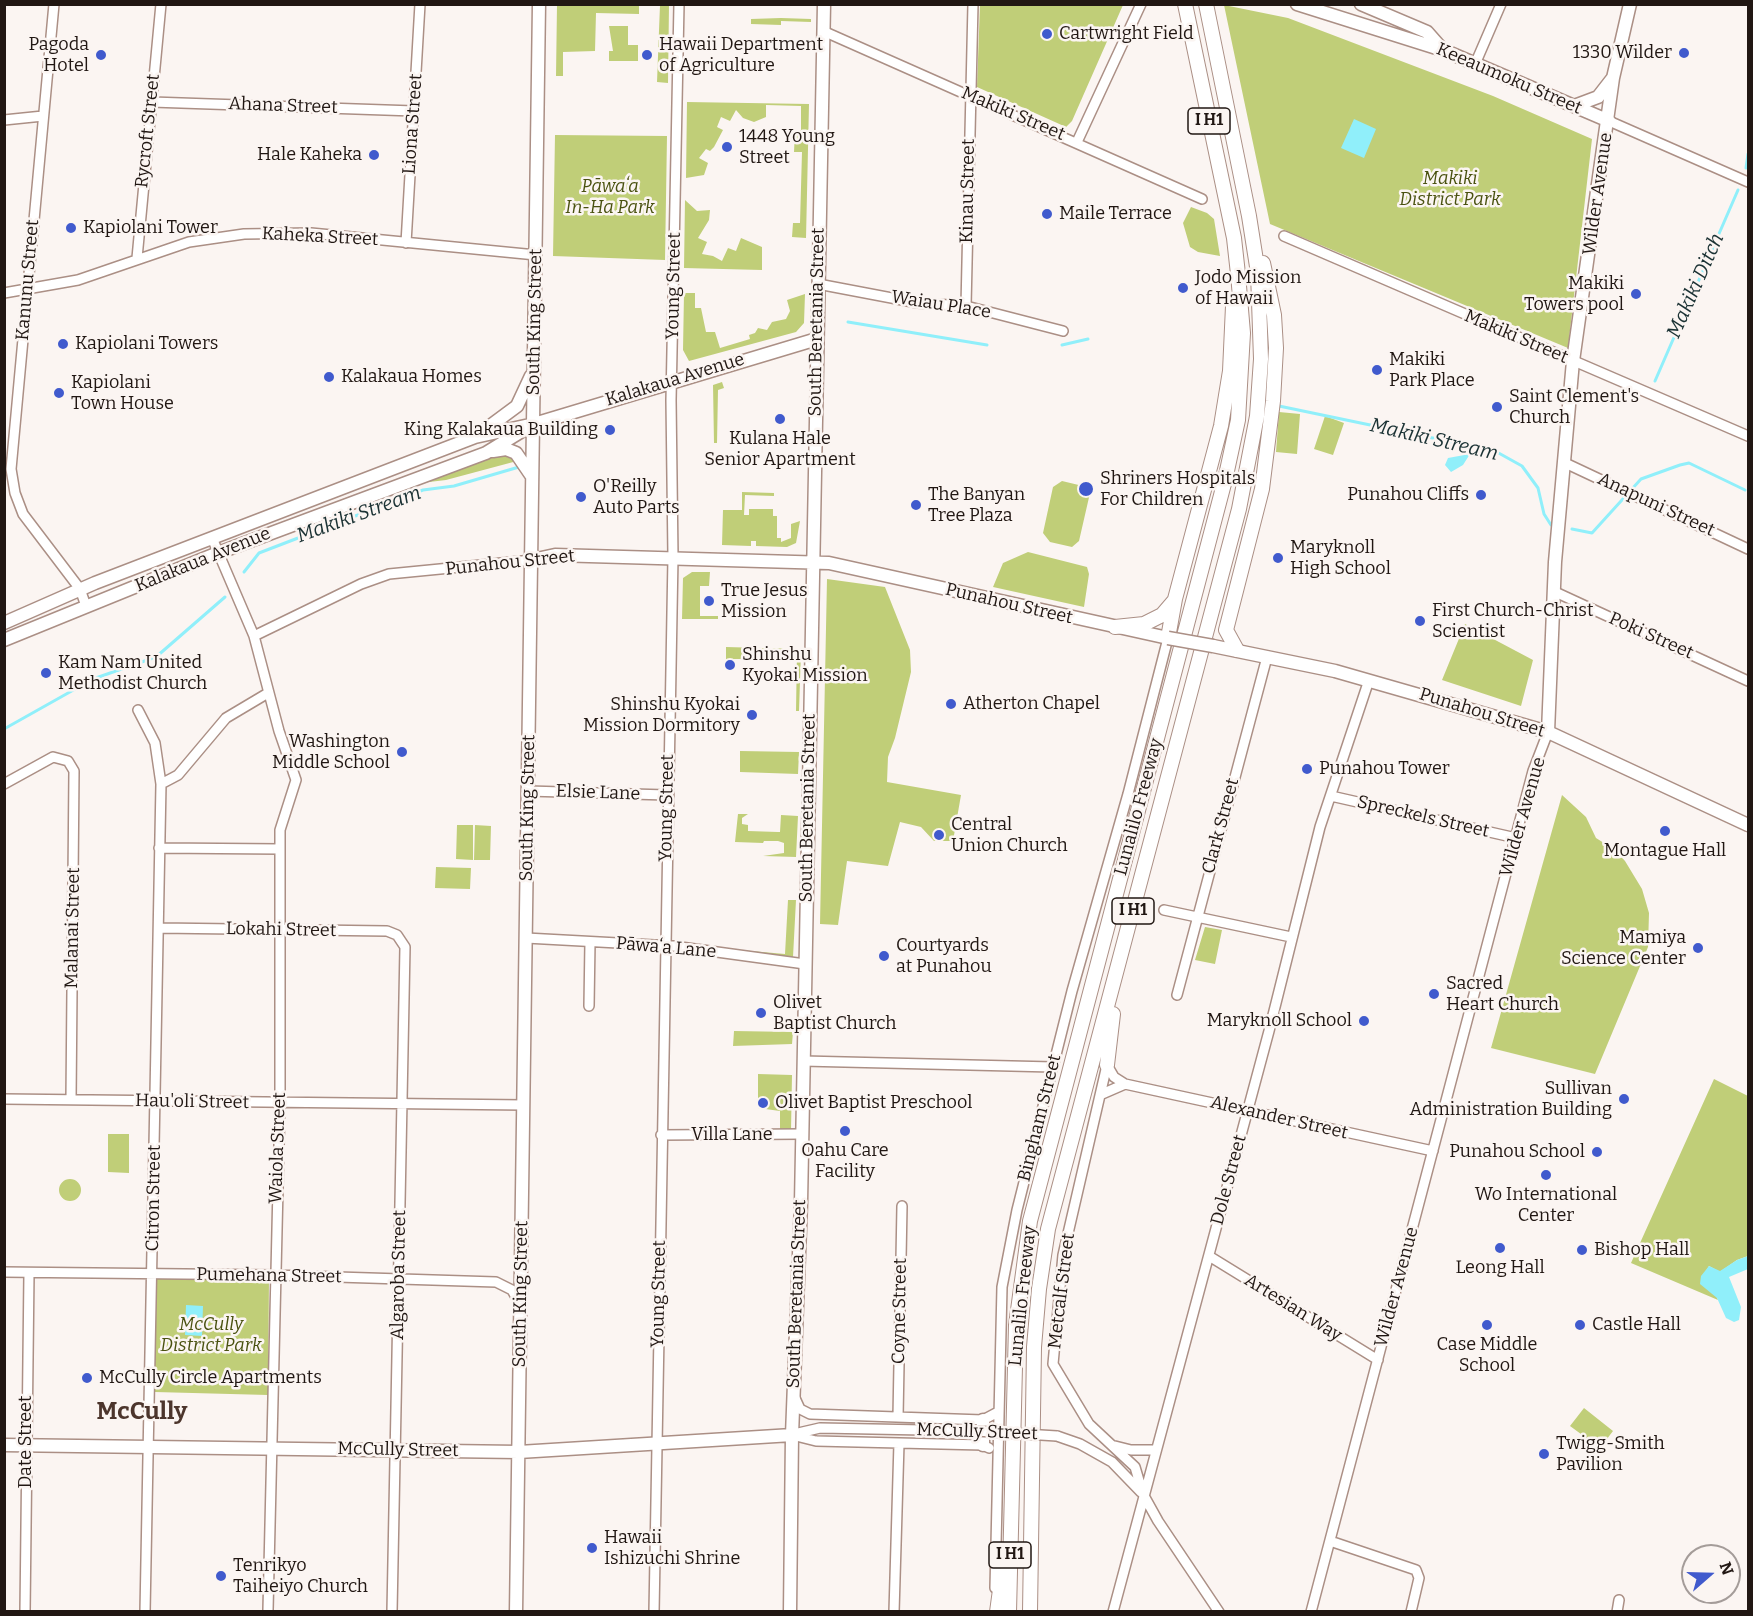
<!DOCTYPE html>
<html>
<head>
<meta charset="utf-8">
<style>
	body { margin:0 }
	#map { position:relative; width:1753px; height:1616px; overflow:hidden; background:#fbf5f2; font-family:Bitter,serif }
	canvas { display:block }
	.frame { position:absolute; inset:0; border:6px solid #211713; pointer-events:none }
	.north { position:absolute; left:1681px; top:1544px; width:60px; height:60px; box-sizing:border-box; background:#fbf5f2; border:2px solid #a49c99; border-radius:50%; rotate:70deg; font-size:16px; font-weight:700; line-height:24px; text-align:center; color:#211713 }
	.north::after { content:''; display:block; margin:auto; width:21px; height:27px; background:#405acd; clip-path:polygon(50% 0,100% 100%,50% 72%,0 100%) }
</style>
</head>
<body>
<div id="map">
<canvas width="1753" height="1616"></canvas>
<div class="frame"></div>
<div class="north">N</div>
</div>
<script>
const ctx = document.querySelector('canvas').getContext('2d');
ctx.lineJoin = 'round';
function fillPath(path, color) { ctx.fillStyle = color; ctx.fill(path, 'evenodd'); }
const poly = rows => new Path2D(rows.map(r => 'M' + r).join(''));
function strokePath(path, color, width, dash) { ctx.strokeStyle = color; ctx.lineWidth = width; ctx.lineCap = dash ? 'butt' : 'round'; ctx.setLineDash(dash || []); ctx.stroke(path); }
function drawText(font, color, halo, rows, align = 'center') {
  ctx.font = font + ' Bitter,serif'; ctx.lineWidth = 5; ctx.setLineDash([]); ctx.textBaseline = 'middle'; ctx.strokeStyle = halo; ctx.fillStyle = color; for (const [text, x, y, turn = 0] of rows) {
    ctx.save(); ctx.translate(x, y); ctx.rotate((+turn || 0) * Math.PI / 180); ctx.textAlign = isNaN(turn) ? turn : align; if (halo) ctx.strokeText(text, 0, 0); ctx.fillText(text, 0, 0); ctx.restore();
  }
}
fillPath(poly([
	[557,5,639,5,639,14,596,13,595,51,563,52,563,76,556,76],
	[660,5,669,5,668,83,657,82],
	[980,5,1123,5,1072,121,1066,127,977,87],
	[1224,5,1288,18,1493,96,1592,139,1568,348,1270,224],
	[751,19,781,18,811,19,811,22,781,21,781,25,751,24],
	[609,26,628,26,628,45,638,45,638,61,609,61,609,51,613,51],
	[687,102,809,104,806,238,792,237,793,223,800,223,802,152,794,152,795,131,801,130,801,106,766,105,766,117,754,122,743,118,736,110,730,121,721,117,717,127,723,130,714,147,710,151,706,149,699,158,708,163,704,175,686,178],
	[555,135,667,136,665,260,553,256],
	[685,200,697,211,710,210,709,220,698,238,707,242,702,254,713,256,722,261,728,248,736,251,741,238,762,247,762,270,684,268],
	[1191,207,1207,213,1214,219,1220,256,1198,252,1190,247,1183,223],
	[684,293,695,293,695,308,701,308,706,332,715,332,720,348,750,339,749,335,755,333,758,328,767,330,772,322,786,319,790,311,787,300,805,294,804,323,796,332,689,361,683,350],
	[722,382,724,388,718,390,717,443,714,443,713,385],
	[1279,412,1300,414,1297,454,1276,452],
	[1325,416,1344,423,1333,455,1314,449],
	[502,455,517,461,446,480,412,484,460,466],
	[1062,481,1087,487,1090,493,1079,541,1072,547,1050,542,1043,533,1053,487],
	[742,492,774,493,774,496,745,495,744,515,749,515,749,509,773,509,773,516,777,516,777,538,781,538,781,542,791,538,791,524,800,521,796,543,787,547,756,546,756,541,751,541,751,546,722,545,723,510,742,510],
	[1028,552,1087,567,1089,574,1084,607,993,587,1003,563],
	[692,572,710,572,709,586,700,586,700,616,718,616,718,619,682,619,683,578],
	[827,579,885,587,910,650,911,672,895,738,888,757,887,782,961,795,953,841,934,841,921,827,900,822,888,866,847,861,838,925,820,924],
	[1465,624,1533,660,1521,706,1442,680],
	[726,647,798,649,801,651,799,711,796,711,797,650,764,649,763,659,726,659],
	[740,751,799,752,798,774,740,772],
	[1562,795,1586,817,1596,838,1615,850,1625,861,1642,889,1649,913,1648,947,1595,1074,1491,1048],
	[738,814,748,814,742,818,742,824,748,825,748,831,778,832,780,832,781,815,798,816,796,857,763,856,784,853,784,843,778,841,764,841,763,843,735,842],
	[457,825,473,825,473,860,456,859],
	[475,825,491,826,490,860,474,860],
	[436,867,471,868,470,889,435,888],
	[788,900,796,900,793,957,791,958,740,950,785,954],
	[1205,927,1222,930,1215,964,1195,960],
	[734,1031,793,1032,792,1044,733,1046],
	[758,1074,792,1075,791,1131,780,1131,780,1111,758,1108],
	[1714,1079,1748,1096,1748,1256,1737,1260,1720,1272,1709,1266,1706,1271,1718,1300,1631,1263],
	[108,1134,129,1134,129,1173,108,1172],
	'59 1190a11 11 0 1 1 22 0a11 11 0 1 1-22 0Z',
	[154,1277,269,1278,268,1395,155,1392],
	[1584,1408,1613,1431,1600,1448,1570,1426]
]), '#c0ce78');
fillPath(poly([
	[1354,119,1376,129,1364,158,1341,148],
	[1470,454,1463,465,1451,472,1445,465,1448,458],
	[1748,1256,1748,1269,1729,1277,1741,1307,1739,1320,1734,1322,1726,1318,1717,1298,1700,1284,1701,1276,1709,1266,1720,1271,1737,1260],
	[186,1305,203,1306,202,1336,185,1335]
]), '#90effa');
strokePath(poly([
	[1746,168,1748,154],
	[848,322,987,345],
	[1062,345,1088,339],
	[1655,381,1738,190],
	[1279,406,1495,451,1522,466,1538,488,1544,514,1551,525],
	[1572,529,1592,533,1641,479,1680,465,1689,463,1745,490],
	[244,572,259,553,423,490,454,486,519,467],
	[4,729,93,679,156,657,225,597]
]), '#90effa', 3);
const minor = poly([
	[54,4,11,469,15,493,23,514,80,589,86,606],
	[823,31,1202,199],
	[1476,62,1501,4],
	[152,102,414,111],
	[4,120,43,116],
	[1609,121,1748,182],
	[1077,142,1141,4],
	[1284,236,1748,436],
	[406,243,420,4],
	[137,258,161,4],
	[818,284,918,303,966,306,1063,331],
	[4,293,78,280,189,242,244,234,311,233,536,255],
	[966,306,973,4],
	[1563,462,1748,549],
	[212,538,254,636,279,731,296,780,280,830,280,1103,268,1610],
	[1553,591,1748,681],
	[254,636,361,584,389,574,532,560],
	[138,710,155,743,161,784,145,1612],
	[4,784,53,757,68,761,74,771,71,1100],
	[161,784,178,775,226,718,268,693],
	[528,791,667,795],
	[1331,796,1516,838],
	[159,848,280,849],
	[1164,910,1291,937],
	[159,928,387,931,397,935,405,947,392,1612],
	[526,938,673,946,805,964],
	[1177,995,1267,657],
	[589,1006,590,942],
	[803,1061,1053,1067],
	[1107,1065,1063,1255,1053,1364,1089,1424,1135,1467,1143,1494,1158,1521,1219,1612],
	[1107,1065,1114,1077,1125,1084,1433,1151],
	[1102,1094,1125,1084],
	[4,1099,524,1105],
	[661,1135,802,1134],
	[1209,1256,1378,1360],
	[4,1272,274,1275,496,1282,512,1290,520,1304],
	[795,1398,800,1409,810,1414,983,1420,998,1412],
	[898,1417,902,1206],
	[794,1434,820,1428,976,1431],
	[792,1435,816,1441,983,1445,989,1448],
	[1057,1436,1080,1444,1112,1462,1141,1492],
	[1115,1446,1131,1450,1154,1450],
	[1330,1541,1416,1570,1419,1578,1411,1612],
	[995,1588,1002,1287,1017,1210,1072,991,1128,794,1168,638],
	[25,1612,29,1273],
	[654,1612,673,557,671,400,679,4],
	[894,1612,899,1443],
	[1113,1612,1269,1031,1320,827,1369,680],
	[1311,1612,1533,771,1548,732],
	[1617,1612,1619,1600]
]);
const major = poly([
	[1297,4,1443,50,1609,121],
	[1361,4,1427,32,1442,49],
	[1574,106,1598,97,1612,79],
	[486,429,517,406,531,376],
	[493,451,506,449,516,453,531,475],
	[532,560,555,555,829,563,1168,638],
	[4,623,95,583,475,437,534,424,817,339],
	[4,640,218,553,486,453,530,426],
	[1213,646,1335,671,1548,732,1748,825],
	[1548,732,1555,562,1573,361,1613,78,1630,4],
	[4,1445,519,1452,792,1435],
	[983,1445,983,1420],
	[516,1612,539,4],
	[790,1612,792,1435,801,1203,824,4]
]);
const highway = poly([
	[1115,627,1144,624,1162,615,1174,601],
	[1168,638,1175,599,1221,426,1230,371,1233,306],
	[1237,650,1226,630,1262,489,1273,401,1276,348,1274,315,1263,263],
	[1107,1065,1113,1014],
	[997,1612,1002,1575],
	[1009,1612,1016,1325,1030,1221,1225,480,1238,420,1243,333,1238,274,1234,238,1185,4],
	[1030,1612,1034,1347,1039,1289,1048,1229,1239,509,1257,416,1261,359,1258,273,1249,216,1206,4]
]);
strokePath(minor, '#ab8f85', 12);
strokePath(major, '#ab8f85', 15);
strokePath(highway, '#ab8f85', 16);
strokePath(minor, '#fff', 9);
strokePath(major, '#fff', 12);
strokePath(highway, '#fff', 14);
const minorBridge = poly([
	[976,1431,1057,1436]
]);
const majorBridge = poly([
	[1168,638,1213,646]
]);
strokePath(minorBridge, '#ab8f85', 12, []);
strokePath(majorBridge, '#ab8f85', 15, []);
strokePath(minorBridge, '#fff', 9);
strokePath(majorBridge, '#fff', 12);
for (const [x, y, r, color] of [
	[1047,34,6,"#405acd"],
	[1684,53,6,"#405acd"],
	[101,55,6,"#405acd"],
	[647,55,6,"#405acd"],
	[727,147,6,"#405acd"],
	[374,155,6,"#405acd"],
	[1047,214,6,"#405acd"],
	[71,228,6,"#405acd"],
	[1183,288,6,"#405acd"],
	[1636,294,6,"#405acd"],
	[63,344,6,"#405acd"],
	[1377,370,6,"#405acd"],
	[329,377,6,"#405acd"],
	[59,393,6,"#405acd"],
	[1497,407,6,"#405acd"],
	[780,419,6,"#405acd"],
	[610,430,6,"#405acd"],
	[1086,489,8,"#405acd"],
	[1481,495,6,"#405acd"],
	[581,497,6,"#405acd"],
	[916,505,6,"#405acd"],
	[1278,558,6,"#405acd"],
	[709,601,6,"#405acd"],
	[1420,621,6,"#405acd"],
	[730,665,6,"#405acd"],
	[46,673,6,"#405acd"],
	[951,704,6,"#405acd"],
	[752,715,6,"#405acd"],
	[402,752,6,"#405acd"],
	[1307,769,6,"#405acd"],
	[1665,831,6,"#405acd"],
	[939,835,6,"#405acd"],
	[1698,948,6,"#405acd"],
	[884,956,6,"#405acd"],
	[1434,994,6,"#405acd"],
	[761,1013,6,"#405acd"],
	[1364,1021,6,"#405acd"],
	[1624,1099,6,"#405acd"],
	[763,1103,6,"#405acd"],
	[845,1131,6,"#405acd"],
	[1597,1152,6,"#405acd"],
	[1546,1175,6,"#405acd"],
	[1500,1248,6,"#405acd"],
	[1582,1250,6,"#405acd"],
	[1487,1325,6,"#405acd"],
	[1580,1325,6,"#405acd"],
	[87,1378,6,"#405acd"],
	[1544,1454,6,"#405acd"],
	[592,1548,6,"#405acd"],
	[221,1576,6,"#405acd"]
]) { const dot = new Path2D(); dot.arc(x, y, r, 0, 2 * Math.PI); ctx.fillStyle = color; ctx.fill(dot); strokePath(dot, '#fbf5f2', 2); }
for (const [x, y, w] of [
	[1209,121,42],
	[1133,911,42],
	[1010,1555,42]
]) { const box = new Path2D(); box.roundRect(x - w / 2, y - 13, w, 26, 4.5); ctx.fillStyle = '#fbf5f2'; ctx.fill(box); strokePath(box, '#211713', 1.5); }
drawText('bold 16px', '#211713', null, [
	["I H1",1209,121],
	["I H1",1133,911],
	["I H1",1010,1555]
]);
drawText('18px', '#211713', '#fbf5f2', [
	["Cartwright Field",1059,34],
	["Pagoda",89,45,"right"],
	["Hotel",89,66,"right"],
	["Hawaii Department",659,45],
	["of Agriculture",659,66],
	["1330 Wilder",1672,53,"right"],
	["1448 Young",739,137],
	["Street",739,158],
	["Hale Kaheka",362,155,"right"],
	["Maile Terrace",1059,214],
	["Kapiolani Tower",83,228],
	["Jodo Mission",1195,278],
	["of Hawaii",1195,299],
	["Makiki",1624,284,"right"],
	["Towers pool",1624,305,"right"],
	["Kapiolani Towers",75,344],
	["Makiki",1389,360],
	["Park Place",1389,381],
	["Kalakaua Homes",341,377],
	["Kapiolani",71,383],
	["Town House",71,404],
	["Saint Clement's",1509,397],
	["Church",1509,418],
	["King Kalakaua Building",598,430,"right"],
	["Kulana Hale",780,439,"center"],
	["Senior Apartment",780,460,"center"],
	["Shriners Hospitals",1100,479],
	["For Children",1100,500],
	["O'Reilly",593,487],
	["Auto Parts",593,508],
	["The Banyan",928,495],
	["Tree Plaza",928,516],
	["Punahou Cliffs",1469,495,"right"],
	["Maryknoll",1290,548],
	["High School",1290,569],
	["True Jesus",721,591],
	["Mission",721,612],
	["First Church-Christ",1432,611],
	["Scientist",1432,632],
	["Shinshu",742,655],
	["Kyokai Mission",742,676],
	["Kam Nam United",58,663],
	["Methodist Church",58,684],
	["Atherton Chapel",963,704],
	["Shinshu Kyokai",740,705,"right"],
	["Mission Dormitory",740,726,"right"],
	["Washington",390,742,"right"],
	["Middle School",390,763,"right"],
	["Punahou Tower",1319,769],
	["Central",951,825],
	["Union Church",951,846],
	["Montague Hall",1665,851,"center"],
	["Mamiya",1686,938,"right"],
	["Science Center",1686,959,"right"],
	["Courtyards",896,946],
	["at Punahou",896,967],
	["Sacred",1446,984],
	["Heart Church",1446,1005],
	["Olivet",773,1003],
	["Baptist Church",773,1024],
	["Maryknoll School",1352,1021,"right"],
	["Sullivan",1612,1089,"right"],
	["Administration Building",1612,1110,"right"],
	["Olivet Baptist Preschool",775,1103],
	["Oahu Care",845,1151,"center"],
	["Facility",845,1172,"center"],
	["Punahou School",1585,1152,"right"],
	["Wo International",1546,1195,"center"],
	["Center",1546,1216,"center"],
	["Bishop Hall",1594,1250],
	["Leong Hall",1500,1268,"center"],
	["Castle Hall",1592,1325],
	["Case Middle",1487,1345,"center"],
	["School",1487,1366,"center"],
	["McCully Circle Apartments",99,1378],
	["Twigg-Smith",1556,1444],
	["Pavilion",1556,1465],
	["Hawaii",604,1538],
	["Ishizuchi Shrine",604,1559],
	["Tenrikyo",233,1566],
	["Taiheiyo Church",233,1587]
], 'left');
drawText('18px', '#211713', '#fbf5f2', [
	["Keeaumoku Street",1509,79,23],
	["Ahana Street",283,106,2],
	["Makiki Street",1013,114,23],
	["Liona Street",413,124,-86],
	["Rycroft Street",148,131,-84],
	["Kinau Street",968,191,-89],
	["Wilder Avenue",1598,194,-82],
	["Kaheka Street",320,237,3],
	["Kanunu Street",28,280,-85],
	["Young Street",674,286,-89],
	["Waiau Place",941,305,9],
	["South King Street",535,322,-89],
	["South Beretania Street",817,322,-89],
	["Makiki Street",1516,337,23],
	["Kalakaua Avenue",675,380,-17],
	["Anapuni Street",1656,505,25],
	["Kalakaua Avenue",203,560,-22],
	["Punahou Street",510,563,-6],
	["Punahou Street",1009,604,13],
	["Poki Street",1651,636,24],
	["Punahou Street",1482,713,17],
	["Elsie Lane",598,793,2],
	["Lunalilo Freeway",1139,807,-75],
	["South King Street",528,808,-89],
	["Young Street",667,808,-89],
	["South Beretania Street",808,808,-89],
	["Spreckels Street",1423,817,13],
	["Wilder Avenue",1523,817,-74],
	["Clark Street",1221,826,-75],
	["Malanai Street",73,928,-89],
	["Lokahi Street",281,930,1],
	["Pāwaʻa Lane",666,948,5],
	["Hau'oli Street",192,1102,1],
	["Bingham Street",1040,1118,-76],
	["Alexander Street",1279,1118,13],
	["Villa Lane",732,1135],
	["Waiola Street",278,1148,-88],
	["Dole Street",1229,1180,-75],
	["Citron Street",154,1198,-89],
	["Algaroba Street",399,1275,-89],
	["Pumehana Street",269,1276,1],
	["Wilder Avenue",1397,1287,-75],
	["Metcalf Street",1062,1291,-83],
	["South King Street",521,1294,-89],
	["Young Street",659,1294,-89],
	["South Beretania Street",797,1294,-88],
	["Lunalilo Freeway",1023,1296,-84],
	["Artesian Way",1293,1308,32],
	["Coyne Street",900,1311,-89],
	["McCully Street",977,1432,2],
	["Date Street",26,1442,-90],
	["McCully Street",398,1450,1]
]);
drawText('italic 18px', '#49510f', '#fbf5f2', [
	["Makiki",1450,179],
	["District Park",1450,200],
	["Pāwaʻa",610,187],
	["In-Ha Park",610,208],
	["McCully",211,1325],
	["District Park",211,1346]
]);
drawText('italic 20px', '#1b3234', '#fbf5f2', [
	["Makiki Ditch",1696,286,-66],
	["Makiki Stream",1434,440,13],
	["Makiki Stream",359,515,-20]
]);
drawText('bold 24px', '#4c352c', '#fbf5f2', [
	["McCully",142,1412]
]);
</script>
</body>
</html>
